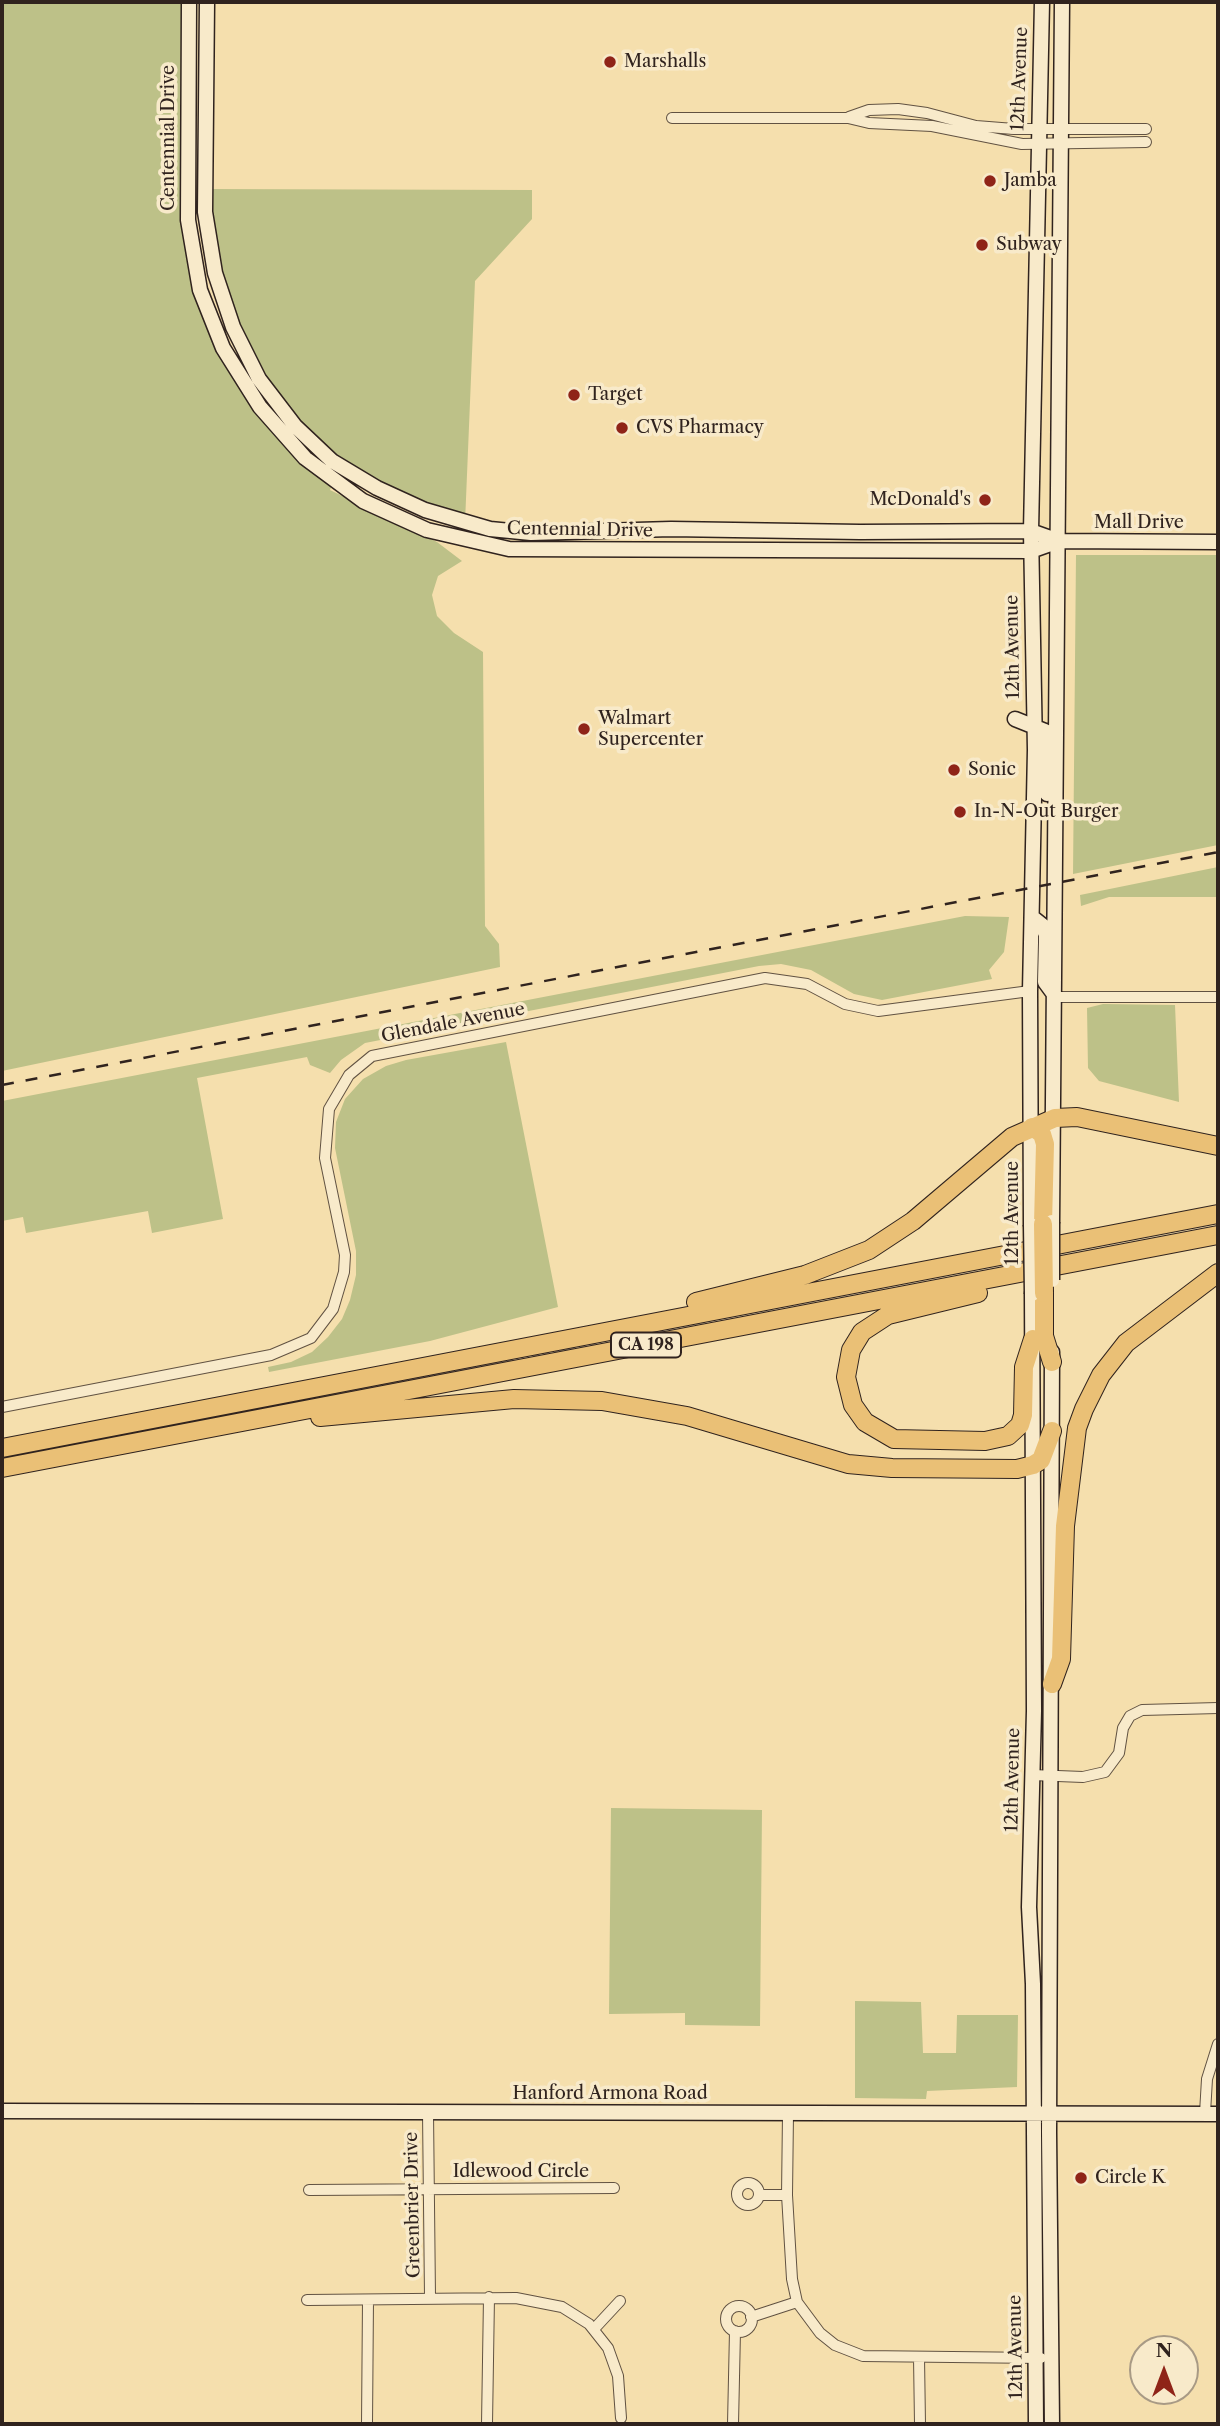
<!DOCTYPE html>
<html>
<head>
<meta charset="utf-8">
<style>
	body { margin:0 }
	#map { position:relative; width:1220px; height:2426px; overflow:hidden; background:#f5dfad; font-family:"Libre Caslon Text",serif }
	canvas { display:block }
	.frame { position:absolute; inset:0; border:4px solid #30231e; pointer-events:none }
	.north { position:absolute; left:1129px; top:2335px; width:70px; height:70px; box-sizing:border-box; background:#f8eaca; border:2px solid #a89a85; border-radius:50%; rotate:0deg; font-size:19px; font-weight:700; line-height:28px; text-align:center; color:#30231e }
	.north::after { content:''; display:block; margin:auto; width:24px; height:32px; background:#8f2418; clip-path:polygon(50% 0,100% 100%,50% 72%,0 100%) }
</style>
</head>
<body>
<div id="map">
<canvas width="1220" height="2426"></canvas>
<div class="frame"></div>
<div class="north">N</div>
</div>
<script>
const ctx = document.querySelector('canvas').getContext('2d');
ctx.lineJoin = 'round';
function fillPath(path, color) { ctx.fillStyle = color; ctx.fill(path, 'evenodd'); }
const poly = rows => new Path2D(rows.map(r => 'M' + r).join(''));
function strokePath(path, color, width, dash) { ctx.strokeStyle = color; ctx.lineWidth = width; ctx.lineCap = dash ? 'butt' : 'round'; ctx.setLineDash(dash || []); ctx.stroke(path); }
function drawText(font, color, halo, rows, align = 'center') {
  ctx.font = font + ' "Libre Caslon Text",serif'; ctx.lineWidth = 7; ctx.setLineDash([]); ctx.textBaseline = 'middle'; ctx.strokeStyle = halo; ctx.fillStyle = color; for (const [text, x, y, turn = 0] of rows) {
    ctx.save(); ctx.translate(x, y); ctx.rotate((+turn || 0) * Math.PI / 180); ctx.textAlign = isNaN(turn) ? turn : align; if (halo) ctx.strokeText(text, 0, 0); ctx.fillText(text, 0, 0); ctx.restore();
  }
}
fillPath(poly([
	[2,2,188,2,193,254,240,378,333,482,330,490,437,542,462,561,438,576,432,595,437,616,454,633,483,652,485,926,499,944,500,967,2,1071],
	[206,189,532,190,532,219,475,281,465,523,332,461,278,405,223,299],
	[1076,555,1218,555,1218,845,1073,874],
	[1218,867,1218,897,1109,897,1081,906,1080,895],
	[965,916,1009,917,1004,952,989,970,992,979,882,1000,854,994,811,970,781,964,759,966,365,1043,341,1060,330,1073,310,1065,307,1057,197,1078,223,1219,152,1233,148,1211,26,1233,23,1217,2,1221,2,1101],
	[1103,1004,1175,1005,1179,1102,1099,1081,1088,1068,1087,1008],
	[506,1042,558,1307,430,1341,269,1372,268,1367,291,1362,312,1352,328,1337,342,1319,350,1300,356,1275,356,1251,335,1148,336,1122,345,1099,363,1079,386,1066,406,1060],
	[611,1808,762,1810,760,2026,685,2025,685,2013,609,2014],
	[855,2001,921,2002,923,2053,956,2053,957,2015,1018,2015,1017,2087,927,2091,926,2099,855,2098]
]), '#bdc188');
const street = poly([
	[849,117,869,110,898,109,927,113,976,126,1014,129,1146,129],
	[672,118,848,118,869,123,932,126,1022,144,1146,142],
	[1056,997,1218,997],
	[2,1407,271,1355,311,1338,333,1309,344,1272,345,1255,325,1158,329,1109,349,1075,372,1056,765,978,807,984,845,1004,878,1011,1030,991],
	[1032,1775,1083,1777,1105,1772,1119,1753,1123,1728,1130,1716,1142,1710,1218,1708],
	[428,2112,430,2297],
	[1205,2113,1207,2079,1218,2044],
	[788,2114,787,2195,792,2279,797,2302,820,2333,835,2345,863,2356,1041,2358],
	'737 2194a11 11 0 1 1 22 0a11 11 0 1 1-22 0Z',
	[309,2190,614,2188],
	[760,2195,787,2195],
	[307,2300,516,2298,562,2307,589,2324,608,2348,618,2376,621,2418],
	'726 2319a13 13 0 1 1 26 0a13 13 0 1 1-26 0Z',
	[751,2317,797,2302],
	[594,2329,620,2301],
	[919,2357,920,2424],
	[367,2424,368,2300],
	[487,2424,489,2297],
	[733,2424,735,2331]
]);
const secondary = poly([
	[189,2,188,220,200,290,223,348,260,407,305,458,363,501,427,530,509,549,1031,551,1059,541,1218,542],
	[207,2,205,212,215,273,233,327,259,379,295,426,332,461,377,488,425,510,490,529,531,533,671,529,860,532,1031,531,1059,541],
	[1015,719,1045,731,1047,794],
	[1032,917,1042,925,1046,935,1045,982,1056,997],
	[1052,1222,1062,2],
	[1031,1225,1030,991,1035,750,1031,531,1042,2],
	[1032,1294,1034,1711,1029,1907,1033,1984,1036,2424],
	[1052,1352,1049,2132,1052,2424],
	[2,2111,1218,2114]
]);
const highway = poly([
	[1032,1127,1042,1134,1045,1144,1043,1224],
	[978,1293,888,1315,862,1332,851,1350,846,1377,853,1405,865,1422,894,1439,985,1441,1008,1436,1020,1425,1023,1415,1024,1367,1033,1339],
	[1044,1293,1044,1336,1052,1362],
	[696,1302,805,1275,869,1250,913,1221,1012,1137,1055,1118,1077,1117,1218,1146],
	[320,1417,514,1399,602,1401,687,1416,848,1464,892,1468,1017,1469,1033,1465,1041,1460,1052,1431],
	[2,1448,1218,1214],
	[2,1468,1218,1235],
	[1052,1684,1061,1659,1065,1526,1077,1428,1084,1409,1101,1375,1126,1343,1218,1273]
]);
strokePath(street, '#615242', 12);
strokePath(secondary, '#30231e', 17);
strokePath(highway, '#30231e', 20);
strokePath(street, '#f8eaca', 10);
strokePath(secondary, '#f8eaca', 14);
strokePath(highway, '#eac076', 18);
strokePath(poly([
	[2,1085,1218,852]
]), '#30231e', 2.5, [12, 12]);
const secondaryBridge = poly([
	[1031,1225,1032,1294],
	[1052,1280,1052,1222]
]);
const highwayBridge = poly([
	[1043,1224,1044,1293]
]);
strokePath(secondaryBridge, '#30231e', 17, []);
strokePath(highwayBridge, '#30231e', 20, []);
strokePath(secondaryBridge, '#f8eaca', 14);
strokePath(highwayBridge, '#eac076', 18);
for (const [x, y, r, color] of [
	[610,62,7,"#8f2418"],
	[990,181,7,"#8f2418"],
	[982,245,7,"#8f2418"],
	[574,395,7,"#8f2418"],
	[622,428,7,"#8f2418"],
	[985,500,7,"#8f2418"],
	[584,729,7,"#8f2418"],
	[954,770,7,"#8f2418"],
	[960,812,7,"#8f2418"],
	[1081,2178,7,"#8f2418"]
]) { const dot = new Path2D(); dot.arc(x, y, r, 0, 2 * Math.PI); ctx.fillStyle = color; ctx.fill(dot); strokePath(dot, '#f8eaca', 2.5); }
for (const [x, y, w] of [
	[646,1345,70]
]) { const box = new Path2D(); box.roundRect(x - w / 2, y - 12.5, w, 25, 5); ctx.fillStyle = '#f8eaca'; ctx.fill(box); strokePath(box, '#30231e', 2); }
drawText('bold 16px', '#30231e', null, [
	["CA 198",646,1345]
]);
drawText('18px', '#30231e', '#f8eaca', [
	["Marshalls",624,62],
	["Jamba",1004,181],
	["Subway",996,245],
	["Target",588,395],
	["CVS Pharmacy",636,428],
	["McDonald's",971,500,"right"],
	["Walmart",598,719],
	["Supercenter",598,740],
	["Sonic",968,770],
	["In-N-Out Burger",974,812],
	["Circle K",1095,2178]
], 'left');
drawText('18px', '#30231e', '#f8eaca', [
	["12th Avenue",1020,79,-88],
	["Centennial Drive",169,138,-90],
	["Mall Drive",1139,523],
	["Centennial Drive",580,530,1],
	["12th Avenue",1013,647,-91],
	["Glendale Avenue",453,1023,-11],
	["12th Avenue",1013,1213,-90],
	["12th Avenue",1013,1780,-89],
	["Hanford Armona Road",610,2094],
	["Idlewood Circle",521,2172],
	["Greenbrier Drive",413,2205,-91],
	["12th Avenue",1016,2347,-91]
]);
</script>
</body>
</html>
